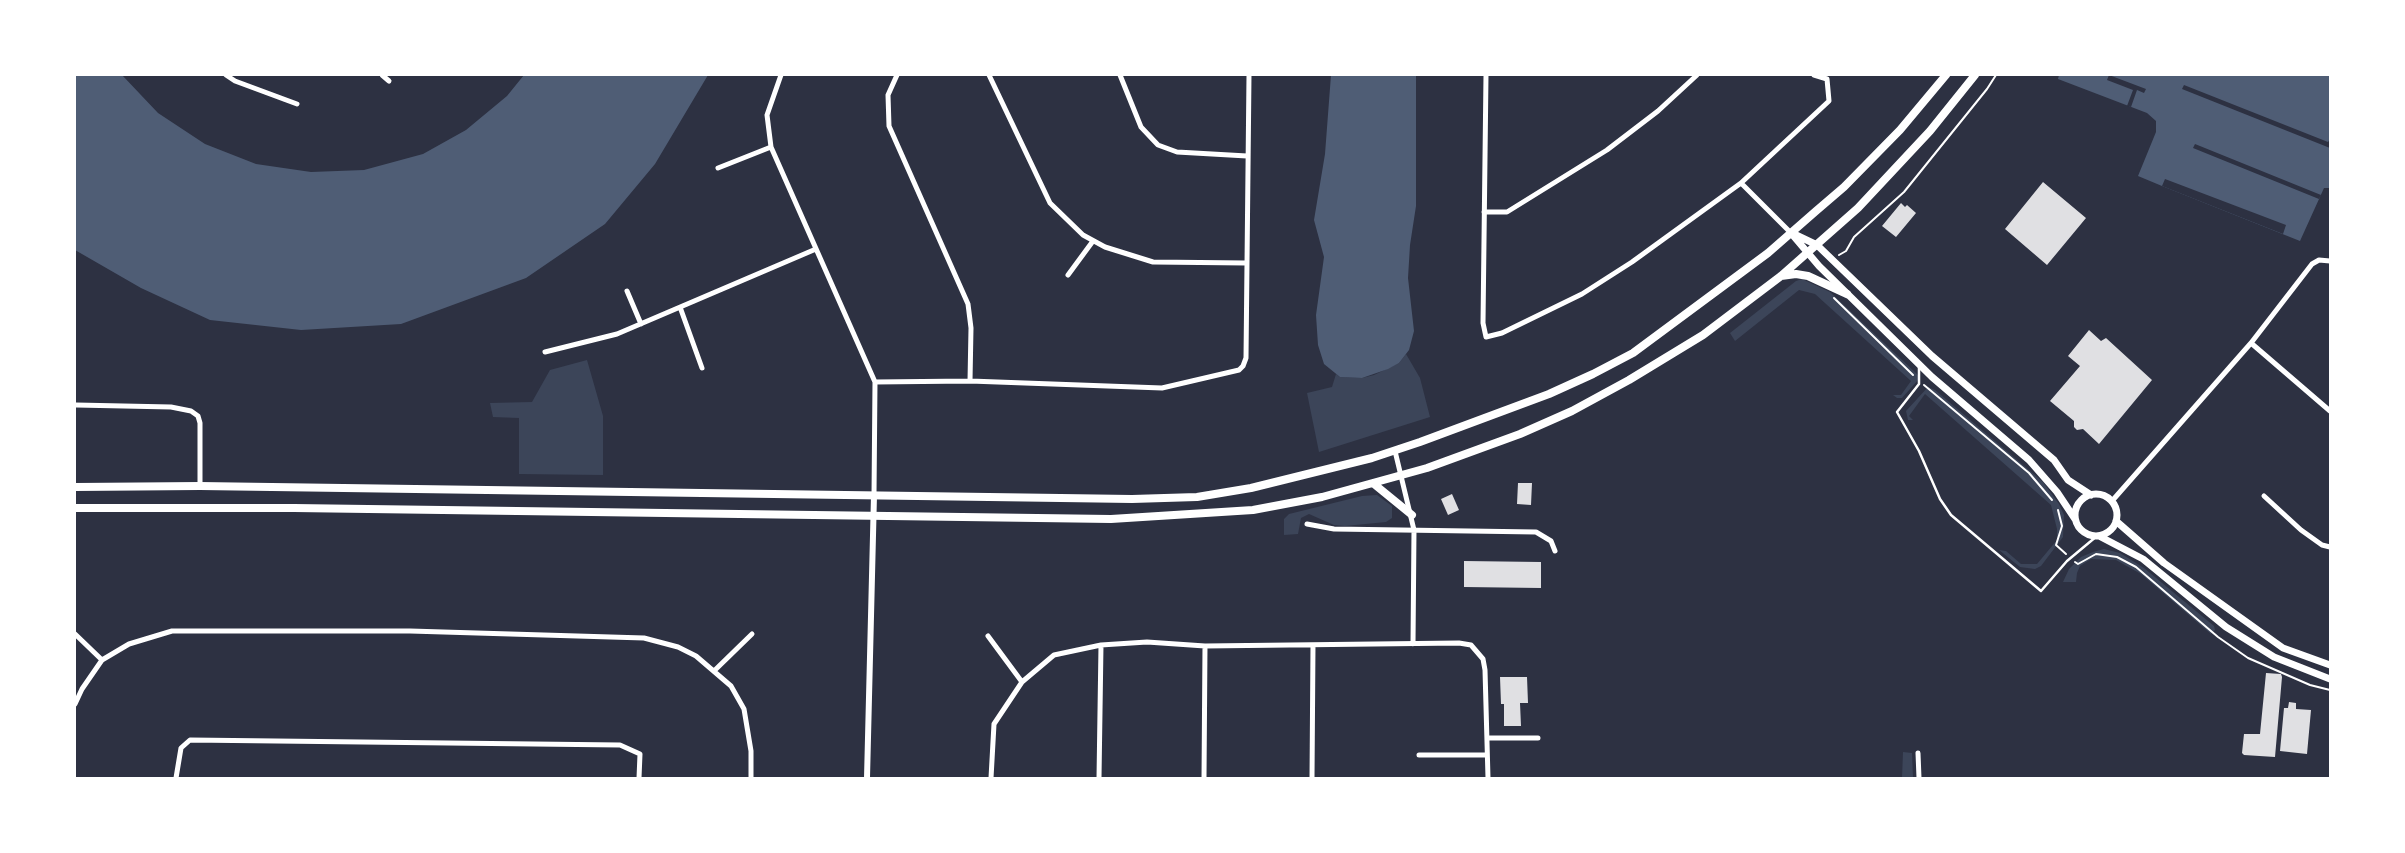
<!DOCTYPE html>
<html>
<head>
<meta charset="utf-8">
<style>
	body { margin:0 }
	#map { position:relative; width:2405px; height:853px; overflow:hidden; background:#2d3142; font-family:"PT Serif",serif }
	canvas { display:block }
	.frame { position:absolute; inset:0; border:76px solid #fff; pointer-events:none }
</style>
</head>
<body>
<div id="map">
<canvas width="2405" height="853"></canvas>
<div class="frame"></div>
</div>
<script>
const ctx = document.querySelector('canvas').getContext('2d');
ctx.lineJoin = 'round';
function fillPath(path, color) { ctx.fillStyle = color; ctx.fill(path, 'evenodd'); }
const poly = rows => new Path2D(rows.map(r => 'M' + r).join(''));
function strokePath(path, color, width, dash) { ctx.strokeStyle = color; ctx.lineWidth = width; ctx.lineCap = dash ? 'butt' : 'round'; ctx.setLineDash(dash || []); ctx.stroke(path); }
fillPath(poly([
	[1802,279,1830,292,1918,375,1918,380,1902,398,1897,398,1893,395,1901,395,1911,381,1815,294,1799,290,1735,341,1730,333,1796,281],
	[1406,354,1420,378,1430,417,1319,452,1307,393,1332,387,1336,374,1340,377,1362,378,1374,375,1399,363],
	[587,360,603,416,603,475,519,474,519,418,493,417,490,403,532,402,550,370],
	[1928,387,1935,390,2043,482,2059,504,2064,515,2063,537,2041,566,2035,569,2020,567,1999,550,2006,551,2021,564,2037,564,2057,540,2057,529,2051,505,1925,394,1909,416,1913,420,1908,420,1906,411],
	[1377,495,1392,506,1392,518,1386,522,1345,526,1334,525,1309,514,1301,518,1298,534,1284,535,1284,519,1289,514,1362,496],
	[2104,549,2120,553,2144,568,2214,626,2215,630,2211,634,2141,574,2116,560,2091,559,2080,566,2077,573,2076,582,2063,582,2069,569,2081,557,2093,552],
	[1903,752,1912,753,1913,778,1902,778]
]), '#3c4559');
fillPath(poly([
	[75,75,122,75,158,113,205,144,256,164,311,172,364,170,423,154,466,130,507,96,524,75,708,75,655,164,605,224,526,278,401,324,301,330,210,320,141,288,75,250],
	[1331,75,1416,75,1416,206,1410,245,1408,278,1414,331,1409,350,1399,363,1388,369,1362,378,1340,377,1324,364,1318,345,1316,315,1324,257,1314,220,1325,154],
	[2059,75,2330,75,2330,188,2324,188,2300,241,2162,186,2138,176,2156,132,2156,121,2147,113,2058,79]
]), '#4f5d75');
fillPath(poly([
	[2109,75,2146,89,2144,93,2137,90,2131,107,2127,106,2133,90,2107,80],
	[2184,85,2328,142,2330,139,2330,148,2182,89],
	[2195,144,2321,195,2319,199,2193,148],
	[2165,179,2286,225,2283,234,2162,186]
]), '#2d3142');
fillPath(poly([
	[2043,182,2086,218,2047,265,2005,229],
	[1901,203,1905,207,1907,205,1916,213,1896,237,1882,226],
	[2089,330,2101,341,2106,338,2152,380,2099,444,2083,429,2077,430,2074,427,2074,421,2050,401,2080,366,2068,356],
	[1518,483,1532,483,1531,505,1517,504],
	[1452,494,1459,510,1448,515,1441,499],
	[1464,561,1541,562,1541,588,1464,587],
	[2266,673,2281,674,2282,677,2275,757,2244,755,2242,753,2244,734,2260,734],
	[1500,677,1527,677,1528,703,1520,703,1521,726,1504,726,1504,704,1501,704],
	[2289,702,2296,703,2296,709,2311,710,2307,754,2280,751,2284,708,2288,708]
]), '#e0e0e3');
strokePath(poly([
	[1839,255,1846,251,1854,237,1904,192,1987,89,1996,75],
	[1834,298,1913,375],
	[1924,385,2029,473,2052,500],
	[2058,510,2062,526,2056,545,2066,554],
	[2075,562,2078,564,2096,554,2117,557,2136,567,2218,637,2248,658,2310,685,2330,690]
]), '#fff', 2);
strokePath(poly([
	[1919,368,1919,384,1897,412,1919,451,1940,499,1951,515,2041,591,2067,561,2097,536]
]), '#fff', 2.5);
strokePath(poly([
	[226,75,235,81,297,104],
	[382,75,389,81],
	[781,75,767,115,771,147,875,382,874,495],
	[897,75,888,95,889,126,968,304,971,328,970,381],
	[989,75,1050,203,1083,235,1105,247,1153,262,1246,263],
	[1120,75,1141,127,1158,145,1177,152,1247,156],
	[1486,75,1483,323,1486,337,1502,333,1582,294,1632,262,1741,183,1829,101,1827,79,1814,75],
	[718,168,771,147],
	[1741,183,1791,233],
	[1484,212,1507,212,1607,150,1658,111,1697,75],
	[1068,275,1093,241],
	[627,291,641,324],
	[680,307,702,368],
	[2251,343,2330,411],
	[545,352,617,334,816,249],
	[875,382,970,381,1162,388,1239,370,1243,366,1246,358,1249,75],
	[76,405,171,407,191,411,198,416,200,423,200,486],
	[1395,451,1414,530,1413,644],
	[2264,496,2301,530,2322,545,2330,547],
	[2112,501,2251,343,2312,264,2319,260,2330,261],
	[1307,524,1334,529,1536,532,1551,541,1555,551],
	[75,634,102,660],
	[988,636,1022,682],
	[715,670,752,634],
	[75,704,82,689,102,660,129,644,172,631,410,631,644,638,678,647,696,656,731,686,744,709,751,751,751,778],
	[1487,738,1538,738],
	[1918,753,1919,778],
	[1419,755,1487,755],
	[176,778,181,748,190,740,620,745,640,754,639,778],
	[991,778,994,724,1022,682,1054,655,1101,645,1147,642,1205,646,1459,643,1471,645,1483,659,1485,670,1488,778],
	[1099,778,1101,645],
	[1204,778,1205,646],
	[1312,778,1313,645]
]), '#fff', 5);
strokePath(poly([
	[867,778,874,495]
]), '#fff', 6);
strokePath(poly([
	[1791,233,1819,266,1932,377,2029,460,2057,492,2075,519],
	[1794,234,1817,245,1932,356,2054,460,2068,480,2091,495],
	'2075 515a21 21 0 1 1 42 0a21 21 0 1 1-42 0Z',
	[2116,521,2164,563,2283,648,2330,665],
	[2099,536,2143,559,2226,627,2274,657,2330,679]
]), '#fff', 7);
strokePath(poly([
	[1781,276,1796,274,1808,276,1847,294],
	[1374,484,1412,515],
	[75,487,200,486,1132,499,1197,497,1251,488,1372,458,1420,442,1549,394,1593,374,1633,353,1768,253,1816,211,1844,187,1900,130,1946,75],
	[75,508,294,508,1111,519,1253,510,1322,497,1427,468,1520,434,1572,411,1629,380,1703,335,1781,276,1858,208,1930,131,1975,75]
]), '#fff', 8);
</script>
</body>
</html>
